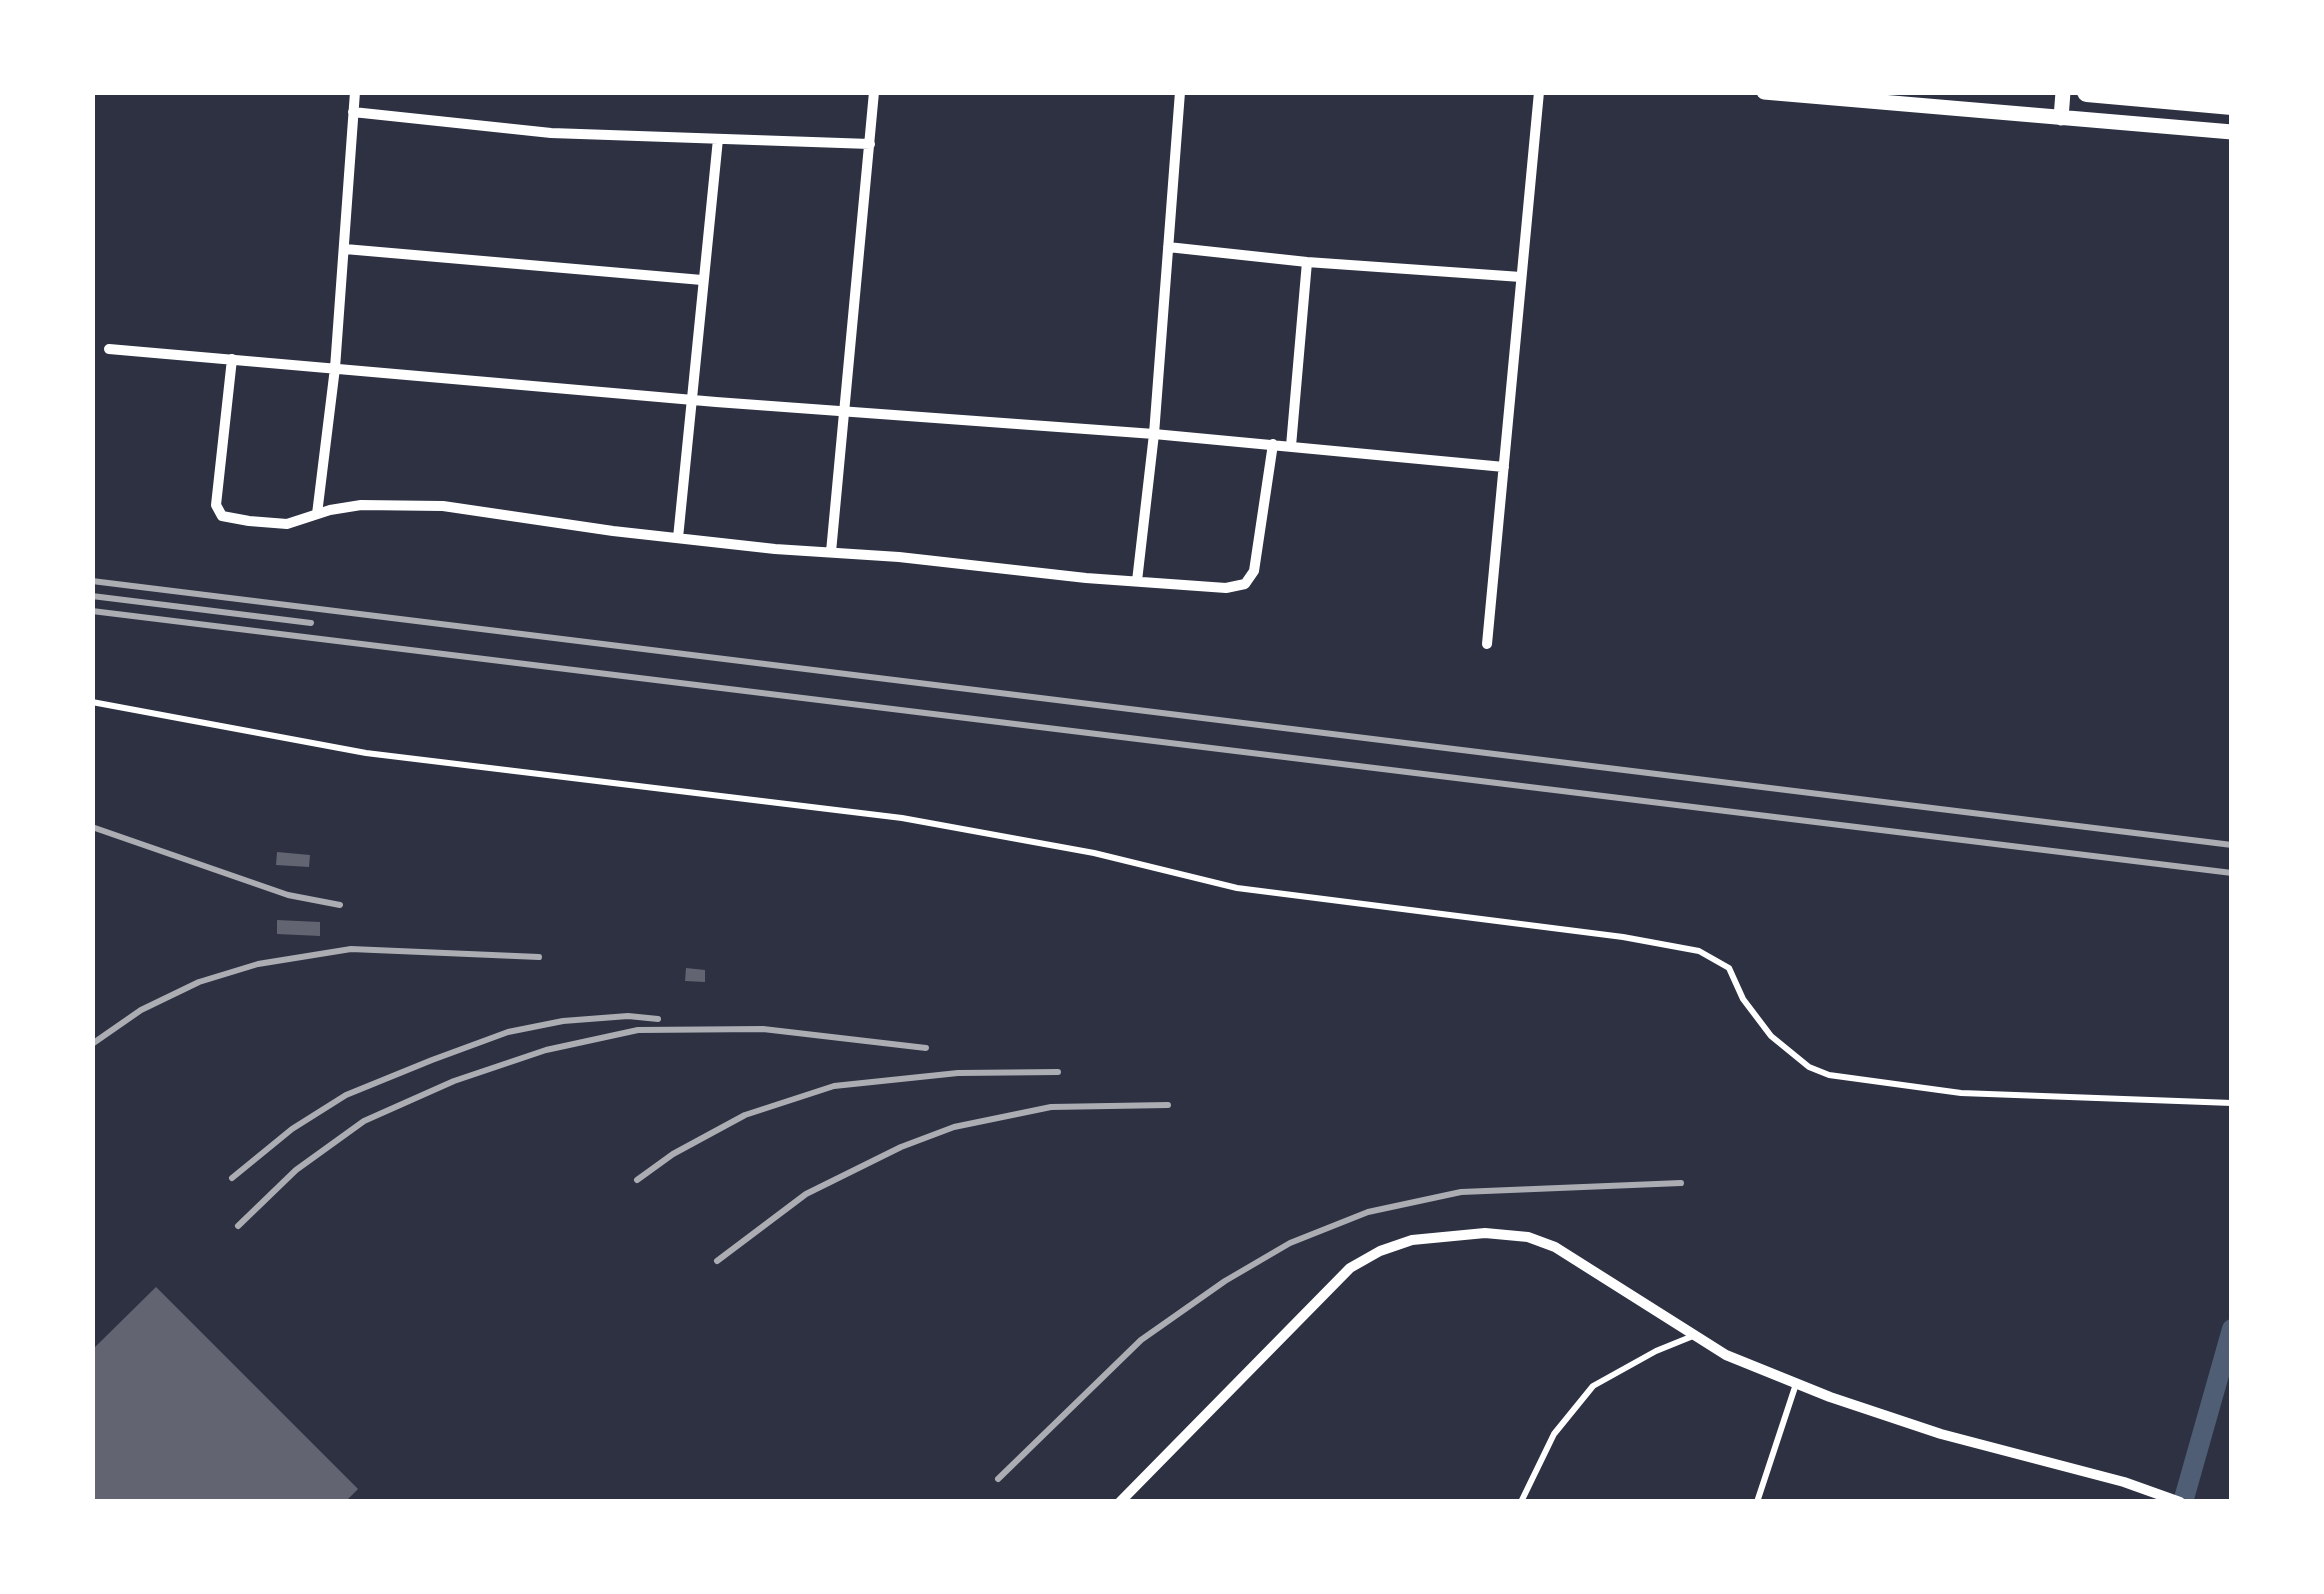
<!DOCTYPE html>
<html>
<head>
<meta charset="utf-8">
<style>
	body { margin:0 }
	#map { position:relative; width:2324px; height:1594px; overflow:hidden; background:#2d3142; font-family:"Open Sans",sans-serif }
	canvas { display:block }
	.frame { position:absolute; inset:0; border:95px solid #fff; pointer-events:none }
</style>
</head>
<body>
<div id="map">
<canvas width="2324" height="1594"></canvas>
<div class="frame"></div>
</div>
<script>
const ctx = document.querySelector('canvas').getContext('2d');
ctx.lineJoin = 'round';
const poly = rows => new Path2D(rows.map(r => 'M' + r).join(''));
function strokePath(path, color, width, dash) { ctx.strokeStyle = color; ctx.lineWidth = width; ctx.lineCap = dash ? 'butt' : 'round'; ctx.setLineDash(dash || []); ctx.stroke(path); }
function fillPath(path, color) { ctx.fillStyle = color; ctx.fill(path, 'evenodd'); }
strokePath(poly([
	[2183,1502,2232,1329]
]), '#4f5d75', 20);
fillPath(poly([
	[277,852,310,855,309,867,276,865],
	[277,920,320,922,320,936,277,934],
	[686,968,705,970,705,982,685,981],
	[156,1287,358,1489,345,1502,92,1502,92,1350]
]), '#626471');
strokePath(poly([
	[92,702,366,753,902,818,1094,853,1237,888,1623,937,1699,951,1729,968,1743,999,1771,1036,1809,1067,1829,1075,1961,1093,2232,1103],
	[1521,1502,1554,1434,1593,1386,1656,1351,1693,1336],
	[1757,1502,1796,1384]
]), '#fff', 6);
strokePath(poly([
	[353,112,551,133,870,144],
	[1168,247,1307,262,1521,277],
	[345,249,702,280],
	[109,349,716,402,1154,434,1504,467],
	[232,359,216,505,222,516,249,521,287,524,330,510,361,505,443,506,613,531,775,549,899,557,1086,578,1226,588,1245,584,1254,571,1273,444],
	[1291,446,1307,262],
	[317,514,335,368,355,92],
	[678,538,718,139],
	[831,552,874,92],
	[1137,581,1154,434,1180,92],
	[1487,644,1539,92],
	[1120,1502,1350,1268,1380,1251,1412,1240,1485,1233,1528,1237,1555,1247,1726,1355,1830,1397,1941,1434,2124,1482,2180,1502]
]), '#fff', 10);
strokePath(poly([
	[1764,92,2232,132],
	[2061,118,2063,92]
]), '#fff', 15);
strokePath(poly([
	[2087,92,2232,105]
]), '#fff', 20);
strokePath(poly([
	[92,581,2232,845],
	[92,596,311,623],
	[92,611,2232,873],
	[92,827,288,895,340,905],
	[92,1044,141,1010,199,982,258,964,351,949,539,957],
	[232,1178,292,1129,346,1095,432,1060,508,1032,563,1021,628,1016,658,1019],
	[637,1180,673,1154,745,1115,834,1086,958,1073,1058,1072],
	[238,1226,296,1170,364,1121,454,1081,546,1050,638,1030,763,1029,926,1048],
	[717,1261,806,1194,901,1147,954,1127,1051,1107,1168,1105],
	[998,1479,1141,1340,1225,1281,1290,1243,1368,1212,1461,1192,1681,1183]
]), '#abadb3', 6);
</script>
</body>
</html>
